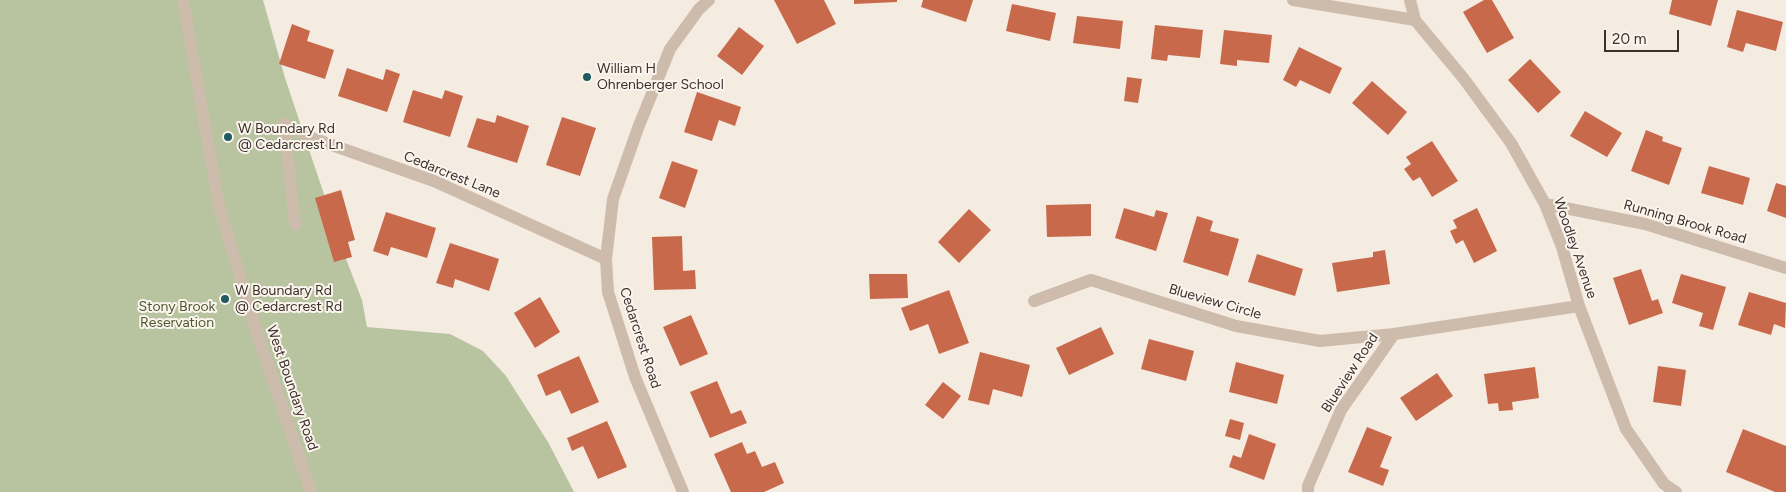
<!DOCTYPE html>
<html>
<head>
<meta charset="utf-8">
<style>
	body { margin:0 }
	#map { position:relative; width:1786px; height:492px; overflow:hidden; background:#f4ebe1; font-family:Figtree,sans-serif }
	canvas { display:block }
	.scale { position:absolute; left:1604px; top:30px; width:75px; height:22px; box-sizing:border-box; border:2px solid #3b302b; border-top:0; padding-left:6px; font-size:15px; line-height:18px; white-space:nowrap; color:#3b302b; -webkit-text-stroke:4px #fbf5ee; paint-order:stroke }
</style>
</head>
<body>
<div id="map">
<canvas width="1786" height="492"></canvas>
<div class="scale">20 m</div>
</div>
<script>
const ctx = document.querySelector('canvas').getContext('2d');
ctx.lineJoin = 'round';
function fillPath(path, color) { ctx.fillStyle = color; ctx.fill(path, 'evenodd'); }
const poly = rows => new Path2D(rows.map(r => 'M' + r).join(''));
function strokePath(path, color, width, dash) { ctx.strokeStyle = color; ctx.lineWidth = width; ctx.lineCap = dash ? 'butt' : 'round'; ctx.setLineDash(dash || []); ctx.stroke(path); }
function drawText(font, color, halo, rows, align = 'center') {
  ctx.font = font + ' Figtree,sans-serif'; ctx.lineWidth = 4; ctx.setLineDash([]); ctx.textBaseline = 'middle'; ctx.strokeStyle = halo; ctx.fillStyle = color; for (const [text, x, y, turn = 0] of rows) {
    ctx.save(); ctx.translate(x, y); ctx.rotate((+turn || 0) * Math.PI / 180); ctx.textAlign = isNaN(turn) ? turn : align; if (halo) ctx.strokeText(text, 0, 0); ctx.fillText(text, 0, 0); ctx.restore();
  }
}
fillPath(poly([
	[0,0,263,0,285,78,344,254,362,300,367,327,450,334,483,351,506,376,548,442,574,492,0,492]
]), '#b8c4a0');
fillPath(poly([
	[774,0,824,0,836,24,797,44],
	[854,0,897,0,897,2,854,4],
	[923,0,973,0,966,22,921,7],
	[1484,0,1492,0,1514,38,1487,53,1463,12],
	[1672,0,1718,0,1711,26,1669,14],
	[1012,4,1056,13,1050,41,1006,31],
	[1737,10,1783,22,1776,51,1746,43,1743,52,1727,47],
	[1077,16,1123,21,1120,49,1073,43],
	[292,24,310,31,307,41,334,50,325,79,279,64],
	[1155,25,1203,30,1200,58,1168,55,1167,61,1151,59],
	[739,27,764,46,742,75,717,56],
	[1224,30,1272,35,1269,63,1237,60,1237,66,1220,64],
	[1299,47,1342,68,1330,94,1300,80,1296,87,1283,80],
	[1530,59,1561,92,1538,113,1508,80],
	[347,68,383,80,386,69,400,74,387,112,338,96],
	[1127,77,1142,79,1138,103,1124,101],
	[1372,81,1407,112,1388,135,1352,103],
	[413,90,442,99,445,90,463,96,450,137,403,122],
	[697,92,741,107,735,126,719,120,712,141,684,132],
	[1585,111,1622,133,1607,157,1570,136],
	[497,115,529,126,517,163,467,147,477,118,495,123],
	[562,117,596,128,580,176,546,165],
	[1646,130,1663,137,1662,141,1682,148,1669,185,1631,171],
	[1432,141,1458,181,1432,197,1420,177,1413,181,1404,169,1411,164,1406,157],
	[672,161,698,170,685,208,659,198],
	[1709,166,1750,178,1743,205,1701,193],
	[1776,183,1786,186,1786,218,1767,211],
	[341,190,355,240,348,242,352,257,334,262,315,198],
	[1091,204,1091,236,1047,237,1046,205],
	[1124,208,1154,217,1156,210,1168,213,1156,251,1115,238],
	[1477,208,1497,251,1474,263,1463,240,1456,244,1450,231,1457,228,1453,220],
	[969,209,991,230,959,263,938,242],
	[386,212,436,228,427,258,391,247,388,256,373,251],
	[1197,216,1213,221,1210,231,1239,239,1228,276,1183,262],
	[682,236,683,271,695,270,696,289,654,290,652,237],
	[450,243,499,259,489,291,455,279,453,288,436,283],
	[1385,250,1390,284,1337,292,1332,263,1373,257,1373,252],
	[1257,254,1303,269,1295,296,1248,282],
	[1641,269,1652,301,1658,299,1663,313,1629,325,1613,278],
	[869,274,907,274,908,298,870,299],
	[1681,274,1726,287,1713,330,1699,326,1703,313,1672,303],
	[949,290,969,343,939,354,928,324,910,331,901,308],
	[1749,292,1786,303,1785,328,1774,324,1771,335,1738,325],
	[540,297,560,332,535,348,514,313],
	[691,315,708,354,680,366,663,327],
	[1101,327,1114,354,1069,375,1056,348],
	[1149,339,1194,351,1186,381,1141,369],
	[980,352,1030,365,1022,397,993,389,989,405,968,400],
	[579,356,599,402,571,414,560,390,546,396,537,375],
	[1236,362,1284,375,1277,404,1229,392],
	[1658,366,1686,370,1681,406,1653,402],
	[1535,367,1539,398,1512,402,1513,410,1499,411,1498,403,1488,404,1484,374],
	[1437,373,1453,396,1416,421,1400,398],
	[717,381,731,414,741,410,747,423,710,438,690,392],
	[943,382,961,396,943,419,925,405],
	[1230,419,1244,423,1240,440,1225,436],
	[607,421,627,467,598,479,583,446,572,451,567,438],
	[1367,427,1392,437,1380,467,1389,470,1383,486,1348,472],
	[1743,429,1786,446,1786,492,1775,492,1726,472],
	[1249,434,1276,444,1264,480,1229,467,1233,455,1241,458],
	[742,442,747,454,755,451,762,467,775,462,784,483,764,492,731,492,714,454]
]), '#c8694b');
strokePath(poly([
	[183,0,219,206,257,333,311,492],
	[1293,0,1415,20],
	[1410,0,1415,20,1464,79,1511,143,1545,204,1562,247,1579,306,1626,429,1664,484,1676,492],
	[284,124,309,137,434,181,606,259],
	[284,124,295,224],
	[1545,204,1645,224,1786,268],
	[1034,301,1091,280,1236,326,1320,341,1394,334],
	[683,492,635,377,608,292,606,259,613,199,638,128,670,49,699,9,709,0],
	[1308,492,1308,486,1341,410,1394,334,1579,306]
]), '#cdbbac', 12);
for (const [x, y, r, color] of [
	[587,77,5,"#1f5a5e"],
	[228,137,5,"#1f5a5e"],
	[225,299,5,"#1f5a5e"]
]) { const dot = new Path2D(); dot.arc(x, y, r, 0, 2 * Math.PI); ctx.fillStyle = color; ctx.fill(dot); strokePath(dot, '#fbf5ee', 2); }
drawText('14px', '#3b302b', '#fbf5ee', [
	["William H",597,69],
	["Ohrenberger School",597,85],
	["W Boundary Rd",238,129],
	["@ Cedarcrest Ln",238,145],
	["W Boundary Rd",235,291],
	["@ Cedarcrest Rd",235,307]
], 'left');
drawText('14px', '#3b302b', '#fbf5ee', [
	["Cedarcrest Lane",452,175,22],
	["Running Brook Road",1685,222,16],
	["Woodley Avenue",1575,248,71],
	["Blueview Circle",1215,302,16],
	["Cedarcrest Road",640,338,72],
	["Blueview Road",1350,373,-57],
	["West Boundary Road",292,388,71]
]);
drawText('14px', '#4a5a2e', '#fbf5ee', [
	["Stony Brook",177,307],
	["Reservation",177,323]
]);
</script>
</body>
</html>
